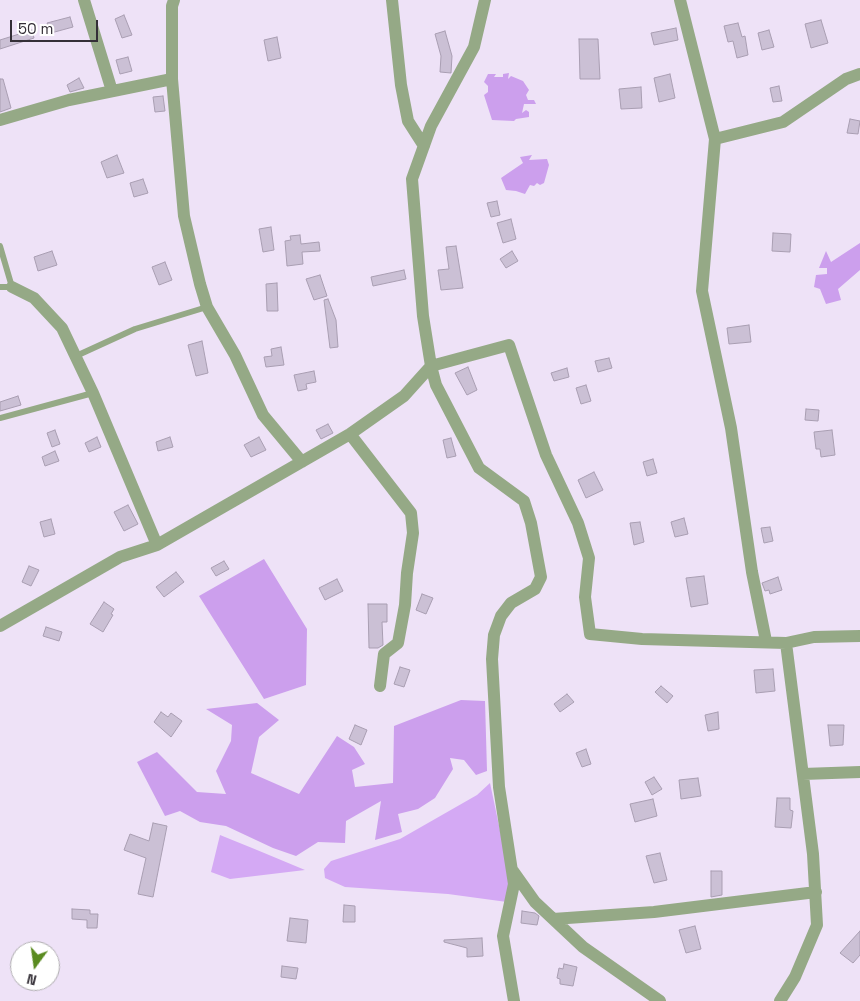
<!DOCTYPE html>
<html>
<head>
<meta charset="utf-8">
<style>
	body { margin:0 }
	#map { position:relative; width:860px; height:1001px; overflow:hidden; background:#eee2f7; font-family:"Space Grotesk",sans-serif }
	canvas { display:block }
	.north { position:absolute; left:10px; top:941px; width:50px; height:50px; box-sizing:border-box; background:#fff; border:1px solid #aeacaf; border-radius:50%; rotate:194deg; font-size:14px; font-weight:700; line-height:20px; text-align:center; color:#342f37 }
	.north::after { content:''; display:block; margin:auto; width:18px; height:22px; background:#5a8b20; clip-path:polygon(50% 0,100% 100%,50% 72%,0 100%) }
	.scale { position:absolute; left:10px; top:20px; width:88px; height:22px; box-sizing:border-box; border:2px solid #342f37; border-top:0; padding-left:6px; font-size:15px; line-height:18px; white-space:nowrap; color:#342f37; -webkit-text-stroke:4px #fff; paint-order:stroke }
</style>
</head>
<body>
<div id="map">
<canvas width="860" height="1001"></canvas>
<div class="north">N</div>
<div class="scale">50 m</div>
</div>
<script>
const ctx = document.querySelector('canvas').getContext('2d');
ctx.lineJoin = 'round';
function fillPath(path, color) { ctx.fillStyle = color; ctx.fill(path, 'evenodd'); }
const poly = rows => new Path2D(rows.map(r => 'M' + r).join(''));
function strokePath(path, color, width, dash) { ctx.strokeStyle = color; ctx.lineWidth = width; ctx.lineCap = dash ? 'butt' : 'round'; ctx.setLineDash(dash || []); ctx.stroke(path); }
fillPath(poly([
	[490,783,509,873,507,902,448,894,345,887,325,878,324,869,331,861,400,839,477,795],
	[220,835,257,850,305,870,230,879,211,872]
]), '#d4a9f4');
fillPath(poly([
	[509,73,508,79,511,76,523,81,529,90,526,95,528,100,534,100,536,104,524,104,522,113,526,110,529,112,529,117,516,119,514,121,492,120,484,95,488,92,488,86,484,82,488,74,496,74,494,77,503,77,503,74],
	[532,155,529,160,547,159,549,165,544,183,540,185,537,183,534,186,530,185,525,194,516,191,506,190,501,178,523,163,520,157],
	[860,243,860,270,838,289,841,300,826,304,820,289,814,287,816,275,827,274,827,268,819,268,826,251,831,262],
	[264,559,307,629,306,685,264,699,199,596],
	[461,700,485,701,487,771,476,775,464,760,450,758,453,769,435,798,418,809,398,814,402,832,375,840,381,801,346,821,345,843,318,842,296,856,273,848,226,826,200,822,180,811,165,816,137,762,157,752,197,792,226,794,216,771,231,741,232,725,206,709,257,703,279,720,259,737,251,773,299,794,337,736,354,747,365,764,352,770,355,787,393,783,394,726]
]), '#cc9fed');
const building = poly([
	[124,15,132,35,122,38,115,19,124,15],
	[70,17,73,27,51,33,47,23,70,17],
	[821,20,828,43,811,48,805,24,821,20],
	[738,23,742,37,745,36,748,55,737,58,733,41,728,42,724,26,738,23],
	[676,28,678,40,654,45,651,33,676,28],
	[32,30,34,38,0,49,0,40,32,30],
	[769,30,774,47,762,50,758,33,769,30],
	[445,31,452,56,451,73,440,72,441,56,435,34,445,31],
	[277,37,281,58,268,61,264,40,277,37],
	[579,39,598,39,600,79,580,79,579,39],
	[128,57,132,71,120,74,116,60,128,57],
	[670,74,675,98,659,102,654,78,670,74],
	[79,78,84,88,70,92,67,85,79,78],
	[0,79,3,79,11,108,0,112,0,79],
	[779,86,782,101,773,102,770,88,779,86],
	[641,87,642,108,621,109,619,89,641,87],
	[163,96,165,111,155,112,153,97,163,96],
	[850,119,860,121,858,134,847,133,850,119],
	[117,155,124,173,107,178,101,162,117,155],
	[143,179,148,193,134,197,130,183,143,179],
	[497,201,500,215,491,217,487,203,497,201],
	[511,219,516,239,503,243,497,223,511,219],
	[271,227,274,250,263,252,259,229,271,227],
	[773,233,791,234,790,252,772,251,773,233],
	[300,235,301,244,319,242,320,251,302,252,303,264,287,266,285,241,291,240,290,236,300,235],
	[456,246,463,288,441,290,438,270,449,269,446,247,456,246],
	[52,251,57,265,38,271,34,257,52,251],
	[512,251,518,261,506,268,500,259,512,251],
	[165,262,172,280,159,285,152,267,165,262],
	[404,270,406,279,373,286,371,277,404,270],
	[320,275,327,296,314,300,306,279,320,275],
	[277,283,278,311,267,311,266,284,277,283],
	[328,299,336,320,338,347,330,348,324,300,328,299],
	[749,325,751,342,729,344,727,328,749,325],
	[202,341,208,373,196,376,188,345,202,341],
	[281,347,284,365,266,367,264,357,272,356,271,349,281,347],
	[609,358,612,368,598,372,595,361,609,358],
	[468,367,477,390,467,395,455,373,468,367],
	[567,368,569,377,554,381,551,373,567,368],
	[314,371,316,382,306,384,307,389,298,391,294,375,314,371],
	[586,385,591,401,581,404,576,388,586,385],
	[18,396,21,405,0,411,0,402,18,396],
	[806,409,819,410,818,421,805,420,806,409],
	[328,424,333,433,321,439,316,430,328,424],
	[55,430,60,444,52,447,47,433,55,430],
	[832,430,835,455,821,457,820,449,816,449,814,432,832,430],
	[97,437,101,447,89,452,85,443,97,437],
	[170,437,173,447,158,451,156,442,170,437],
	[259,437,266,450,251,457,244,445,259,437],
	[451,438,456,456,447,458,443,440,451,438],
	[55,451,59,461,45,466,42,457,55,451],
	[653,459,657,473,647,476,643,462,653,459],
	[594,472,603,490,586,498,578,480,594,472],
	[128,505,138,524,124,531,114,512,128,505],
	[684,518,688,534,675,537,671,522,684,518],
	[51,519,55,534,44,537,40,522,51,519],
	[640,522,644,542,634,545,630,523,640,522],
	[770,527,773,541,764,543,761,528,770,527],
	[224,561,229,569,216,576,211,568,224,561],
	[29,566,39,570,31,586,22,582,29,566],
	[176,572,184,582,164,597,156,587,176,572],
	[704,576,708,604,691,607,686,578,704,576],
	[778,577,782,590,770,594,769,590,765,591,762,583,778,577],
	[337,579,343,591,325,600,319,588,337,579],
	[422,594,433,598,426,614,416,610,422,594],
	[104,602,114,609,111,614,113,615,103,632,90,624,104,602],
	[368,604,387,604,387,622,382,622,383,645,378,648,369,648,368,604],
	[46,627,62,632,59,641,43,636,46,627],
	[400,667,410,670,404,687,394,684,400,667],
	[773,669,775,691,756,693,754,670,773,669],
	[661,686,673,696,667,703,655,692,661,686],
	[567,694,574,702,560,712,554,704,567,694],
	[161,712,168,717,171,713,182,721,171,737,154,722,161,712],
	[718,712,719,729,708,731,705,715,718,712],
	[355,725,367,730,361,745,349,739,355,725],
	[828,725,844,725,843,745,830,746,828,725],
	[586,749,591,764,582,767,576,753,586,749],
	[654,777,662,789,652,795,645,782,654,777],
	[698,778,701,796,681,799,679,780,698,778],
	[777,798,790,798,790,810,793,811,791,828,775,827,777,798],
	[653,799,657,816,635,822,630,804,653,799],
	[153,823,167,826,153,897,138,894,146,858,124,850,130,834,149,841,153,823],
	[660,853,667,880,654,883,646,856,660,853],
	[711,871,722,871,722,895,711,897,711,871],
	[344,905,355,906,355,922,343,922,344,905],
	[72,909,90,910,90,914,98,914,97,928,87,928,87,920,72,919,72,909],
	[522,911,535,913,539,916,537,925,521,923,522,911],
	[290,918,308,920,306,943,287,941,290,918],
	[695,926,701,949,686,953,679,930,695,926],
	[860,931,860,955,853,963,840,953,860,931],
	[482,938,483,956,467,957,467,948,444,942,444,940,482,938],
	[564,964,577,967,573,986,560,984,560,979,557,978,559,968,563,969,564,964],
	[282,966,298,968,296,979,281,977,282,966]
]);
fillPath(building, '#cbc0d5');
strokePath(building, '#a99eb2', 1);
strokePath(poly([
	[0,246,12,287,0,287],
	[76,356,135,329,207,307],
	[0,418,93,393]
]), '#95a986', 6);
strokePath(poly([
	[84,0,112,91],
	[174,0,172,6,172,79,184,216,200,284,207,307,235,355,263,415,302,462],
	[392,0,401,85,408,121,424,146],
	[680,0,715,139,702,291,731,428,752,572,766,641],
	[0,120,69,100,172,79],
	[715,139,783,122,846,79,860,74],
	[12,287,34,298,62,328,93,393,157,545],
	[350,434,411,513,413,533,407,573,405,605,398,643,384,654,380,686],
	[0,626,120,557,157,545,350,434,404,396,431,366,423,316,412,179,431,126,474,47,485,0],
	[803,774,860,772],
	[513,871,535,902,583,947,660,1001],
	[553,919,654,912,816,892],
	[514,1001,503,936,514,884,499,787,492,659,494,635,501,616,511,603,535,589,541,577,531,523,524,501,479,468,436,385,431,366,509,345,546,455,578,523,589,558,585,597,590,634,642,639,786,643,814,637,860,636],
	[780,1001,795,977,817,925,813,854,786,643]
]), '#95a986', 12);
</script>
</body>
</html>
